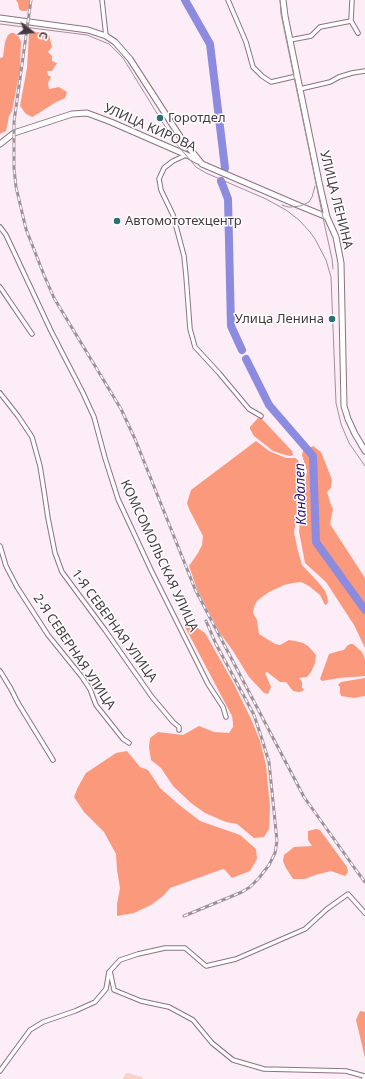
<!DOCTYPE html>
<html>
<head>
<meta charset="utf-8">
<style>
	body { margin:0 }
	#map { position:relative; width:365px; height:1079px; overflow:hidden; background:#fdedf7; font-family:"Noto Sans",sans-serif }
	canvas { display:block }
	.north { position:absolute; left:12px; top:12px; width:40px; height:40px; -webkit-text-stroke:3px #fff; paint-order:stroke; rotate:106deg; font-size:11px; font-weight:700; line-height:16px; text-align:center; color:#443940 }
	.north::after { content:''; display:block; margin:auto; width:14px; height:18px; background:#443940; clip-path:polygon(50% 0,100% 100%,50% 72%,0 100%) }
</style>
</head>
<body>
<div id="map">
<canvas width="365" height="1079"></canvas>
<div class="north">С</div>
</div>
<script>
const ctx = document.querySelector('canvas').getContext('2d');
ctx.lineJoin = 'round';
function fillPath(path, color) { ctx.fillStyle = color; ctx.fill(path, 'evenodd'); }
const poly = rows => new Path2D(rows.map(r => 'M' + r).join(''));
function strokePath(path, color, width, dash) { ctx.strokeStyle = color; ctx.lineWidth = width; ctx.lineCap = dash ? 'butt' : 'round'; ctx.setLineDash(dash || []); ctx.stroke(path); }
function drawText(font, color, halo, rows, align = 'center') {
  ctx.font = font + ' "Noto Sans",sans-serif'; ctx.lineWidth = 3; ctx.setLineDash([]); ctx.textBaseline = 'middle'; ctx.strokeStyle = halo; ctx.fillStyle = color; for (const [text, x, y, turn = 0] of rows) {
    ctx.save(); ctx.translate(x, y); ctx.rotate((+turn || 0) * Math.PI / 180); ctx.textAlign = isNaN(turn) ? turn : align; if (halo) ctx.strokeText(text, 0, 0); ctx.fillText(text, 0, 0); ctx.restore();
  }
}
fillPath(poly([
	[128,1073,142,1077,143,1079,123,1079,125,1074]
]), '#fad4c9');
fillPath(poly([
	[16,0,30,0,29,7,27,11,22,11,19,9,18,3],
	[38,32,46,33,49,35,52,47,48,52,52,56,52,61,57,63,52,71,47,71,48,75,51,77,48,83,49,89,59,87,67,92,65,98,56,102,39,113,32,117,26,114,20,106,27,68,29,34],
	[11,33,14,33,19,37,21,42,20,70,12,111,9,116,6,131,0,134,0,58,3,57,5,42,8,35],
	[258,418,262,419,292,451,293,455,290,456,285,455,273,451,254,436,250,429,250,427],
	[256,441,269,451,286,458,295,458,298,460,301,469,302,476,294,533,298,551,302,565,318,582,325,591,327,596,328,602,327,604,325,605,320,595,309,586,301,582,293,583,284,585,269,592,262,597,257,601,254,607,253,613,257,620,259,634,275,644,280,645,289,640,295,641,303,643,308,646,316,655,315,663,311,672,307,677,299,678,302,682,302,688,304,689,303,691,299,692,293,691,286,682,280,682,267,672,265,673,271,687,268,694,264,693,249,677,233,651,220,633,197,589,189,566,198,553,202,545,203,536,189,509,187,503,191,490],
	[313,446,321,452,332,480,331,488,327,492,331,505,333,509,330,524,365,578,365,648,354,625,326,582,305,563,299,531,307,471,302,455,303,451],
	[185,621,191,622,196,627,205,633,234,684,251,719,260,741,266,765,270,807,269,829,264,837,254,838,237,824,226,822,205,813,191,803,173,786,161,768,151,760,149,747,150,738,158,732,183,735,199,726,214,732,229,733,233,727,233,723,232,716,185,627],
	[350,644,353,644,362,652,365,659,365,676,339,678,322,681,320,679,329,654,339,651,344,650,347,646],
	[365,678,365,696,354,698,341,696,340,693,340,687,338,685,341,682],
	[127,751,140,767,148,770,160,788,178,804,200,821,240,835,256,849,257,859,250,871,232,878,225,870,223,869,170,888,163,896,151,905,134,913,117,916,117,904,120,888,117,870,116,854,104,832,84,812,74,797,78,787,86,773,116,753],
	[316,829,320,830,347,867,348,872,345,876,331,871,315,875,305,879,293,879,286,868,283,861,284,855,294,847,312,846,308,840,308,831],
	[360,1011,365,1012,365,1058,356,1020]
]), '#fa997c');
strokePath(poly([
	[185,0,210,44,225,168],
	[221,181,228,199,231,326,242,350],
	[246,359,269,405,313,456,316,542,365,610]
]), '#8c8bdf', 8);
const street = poly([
	[102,0,106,36],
	[228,0,246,42,253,67,262,76,271,82,297,76],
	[351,21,358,33],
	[290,40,311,36,320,27,351,21,352,0],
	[300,89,330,82,339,77,352,73,365,71],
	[186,155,173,161,164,168,159,179,161,190,173,215,184,256,186,276,190,329,195,347,219,373,249,409,261,416],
	[0,227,6,235,51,331,83,393,94,417,105,458,118,499,151,570,208,684,223,707,226,717],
	[0,287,32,334],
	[0,393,18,416,32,437,40,466,44,491,48,518,55,553,62,572,105,630,152,697,173,722,179,727,179,730],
	[0,546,6,566,17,587,48,635,82,677,90,689,96,705,123,739,129,743],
	[0,671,11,689,18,703,53,760],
	[0,1071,30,1030,43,1022,75,1011,95,1002,106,989,109,972],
	[364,1079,364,1076,346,1071,264,1069,233,1060,212,1043,193,1020,169,1007,141,1001,114,990,110,971,120,960,138,954,165,948,185,948,206,966,236,959,305,929,327,909,348,894,365,913]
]);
const secondary = poly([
	[283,0,285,16,319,182,327,217,336,237,341,263,344,406,348,419,355,434,365,451],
	[0,18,88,30,106,36,115,42,130,59,181,138,202,164,300,206,327,217],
	[0,144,14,133,72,114,87,113,111,122,189,156,198,161]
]);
strokePath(street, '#8b7382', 5.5);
strokePath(secondary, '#8b7382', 7);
strokePath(street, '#fff', 3.5);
strokePath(secondary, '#fff', 5);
strokePath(poly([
	[280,0,281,14,325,227,332,259,333,269],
	[0,24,87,35,109,44,123,58,174,141,196,167,206,173,266,199,286,210,299,220,310,232,315,239,326,260,331,277,336,403,341,424,349,443,365,466],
	[282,205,288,207,291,207,300,206,305,204,309,202,312,197,315,186]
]), '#9f919a', 1);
const rail = poly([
	[31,0,14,122,14,168,16,187,26,229,44,275,54,298,121,409,135,439,195,589,304,797,356,870,365,882],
	[184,916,242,892,250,887,259,878,269,865,275,853,277,841,269,762,261,736,254,715,216,644,206,621]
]);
strokePath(rail, '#9f919a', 3);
strokePath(rail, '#fff', 1.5, [4.5]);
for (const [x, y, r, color] of [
	[160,118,4,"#287274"],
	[117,221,4,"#287274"],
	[332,319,4,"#287274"]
]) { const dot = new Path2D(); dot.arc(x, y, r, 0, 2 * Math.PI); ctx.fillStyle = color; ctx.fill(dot); strokePath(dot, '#fff', 1.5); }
drawText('13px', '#443940', '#fff', [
	["Горотдел",168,118],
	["Автомототехцентр",125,221],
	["Улица Ленина",324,319,"right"]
], 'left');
drawText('13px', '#443940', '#fff', [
	["УЛИЦА КИРОВА",150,128,24],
	["УЛИЦА ЛЕНИНА",336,200,76],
	["КОМСОМОЛЬСКАЯ УЛИЦА",159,556,65],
	["1-Я СЕВЕРНАЯ УЛИЦА",114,626,54],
	["2-Я СЕВЕРНАЯ УЛИЦА",74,652,56]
]);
drawText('italic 14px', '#2a1175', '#fff', [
	["Кандалеп",301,494,-92]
]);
</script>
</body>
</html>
